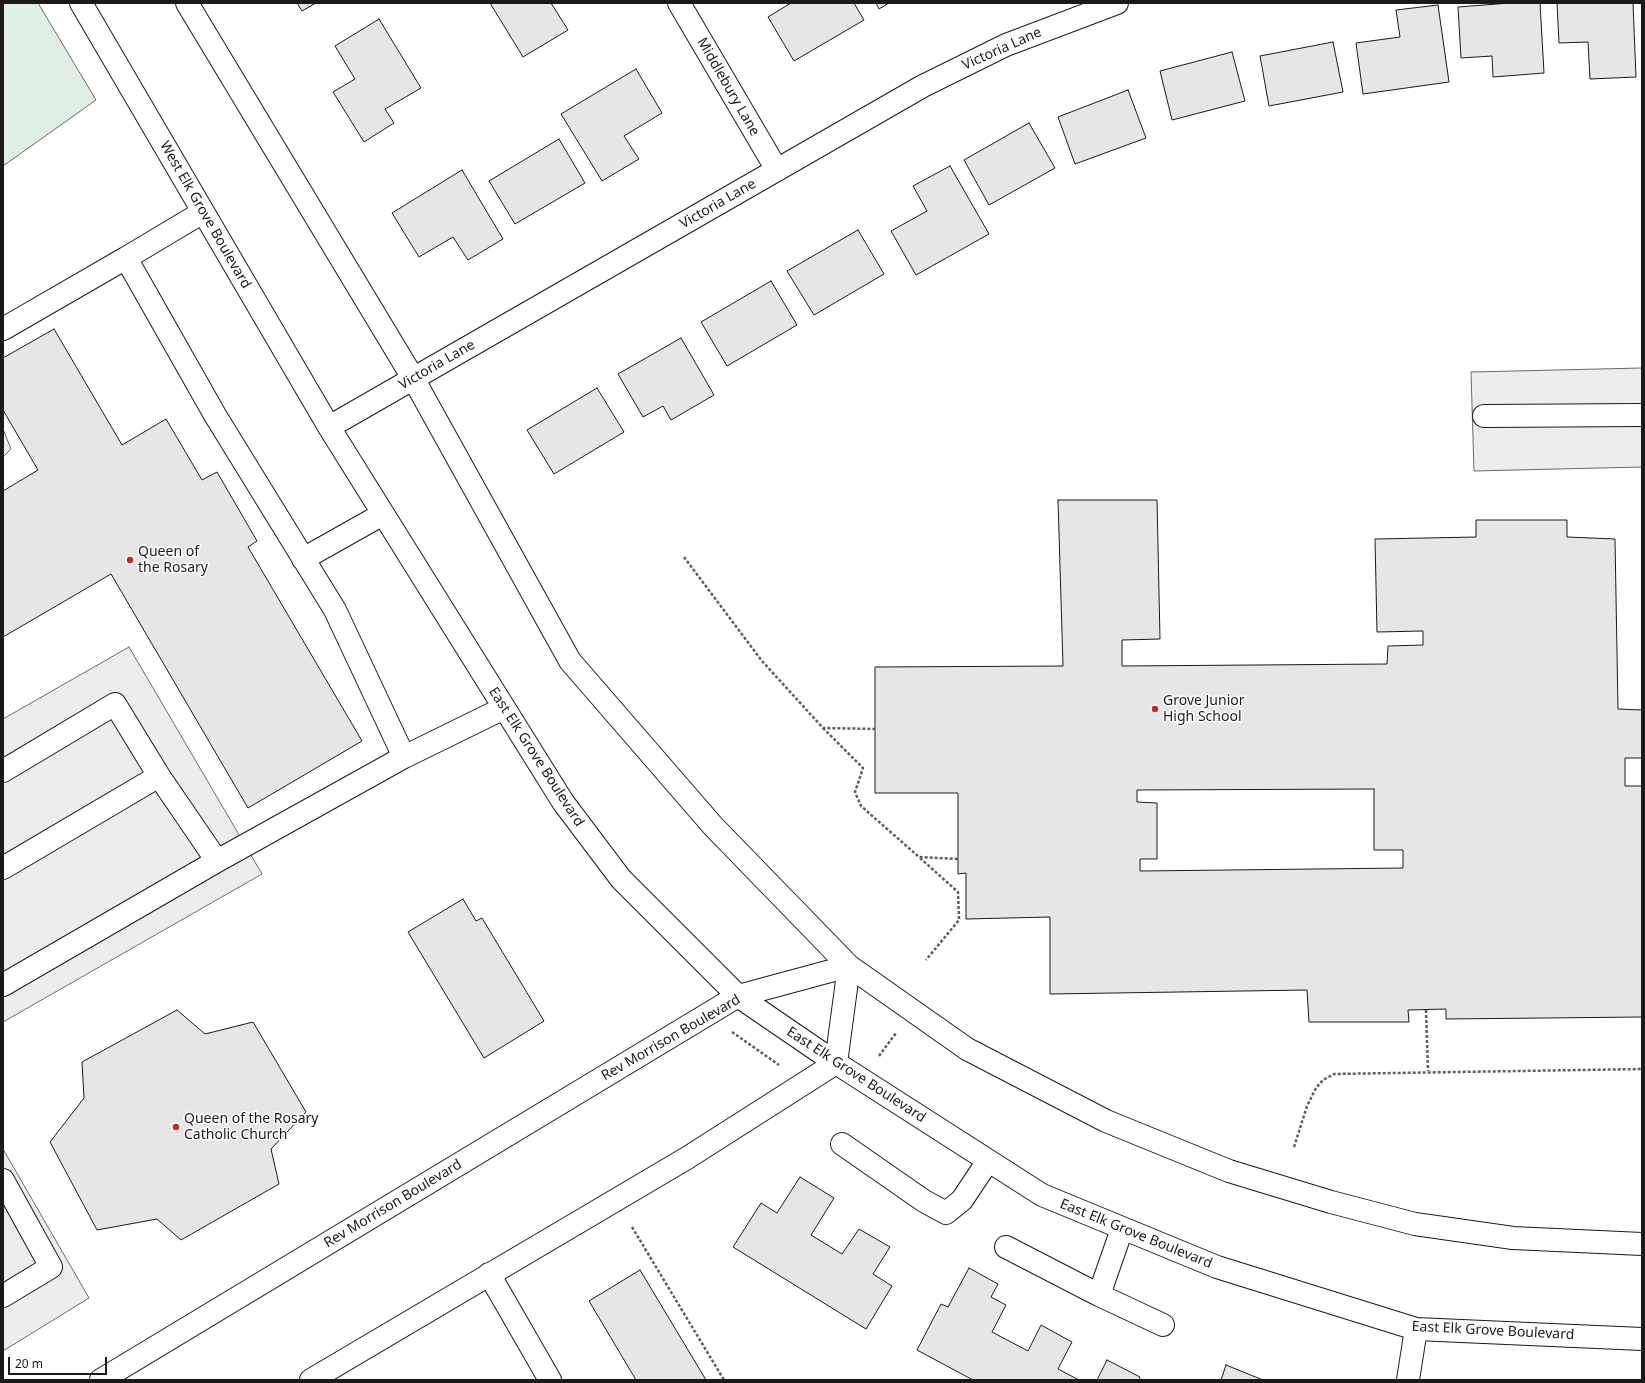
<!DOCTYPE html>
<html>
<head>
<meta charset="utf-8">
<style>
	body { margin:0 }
	#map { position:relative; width:1645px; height:1383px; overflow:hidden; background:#fff; font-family:"Noto Sans",sans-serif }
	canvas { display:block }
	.frame { position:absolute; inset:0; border:4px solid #1a1a1a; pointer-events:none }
	.scale { position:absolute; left:8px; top:1357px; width:99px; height:18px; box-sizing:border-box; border:2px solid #1a1a1a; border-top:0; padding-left:5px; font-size:12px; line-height:14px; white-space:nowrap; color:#1a1a1a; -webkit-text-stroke:3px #fff; paint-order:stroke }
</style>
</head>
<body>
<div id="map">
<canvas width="1645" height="1383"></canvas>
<div class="frame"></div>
<div class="scale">20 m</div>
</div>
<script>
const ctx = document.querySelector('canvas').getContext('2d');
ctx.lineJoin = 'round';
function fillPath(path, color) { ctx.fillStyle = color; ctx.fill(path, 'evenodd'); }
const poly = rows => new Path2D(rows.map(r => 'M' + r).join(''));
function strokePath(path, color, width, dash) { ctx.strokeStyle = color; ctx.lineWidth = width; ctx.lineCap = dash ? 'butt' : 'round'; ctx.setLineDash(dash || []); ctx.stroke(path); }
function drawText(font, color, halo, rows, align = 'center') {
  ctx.font = font + ' "Noto Sans",sans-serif'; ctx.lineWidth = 3; ctx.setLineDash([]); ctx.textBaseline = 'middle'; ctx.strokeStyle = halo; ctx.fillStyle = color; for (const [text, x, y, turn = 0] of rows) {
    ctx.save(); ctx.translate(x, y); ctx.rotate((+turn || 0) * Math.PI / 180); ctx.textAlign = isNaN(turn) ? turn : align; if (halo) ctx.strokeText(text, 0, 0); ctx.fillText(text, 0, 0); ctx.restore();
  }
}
const green = poly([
	[3,3,38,3,96,100,3,166,3,3]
]);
fillPath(green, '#e0efe3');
strokePath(green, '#6a6a6a', 1);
const parking = poly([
	[1642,368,1642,467,1474,471,1471,372,1642,368],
	[3,429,11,449,3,457,3,429],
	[129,647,262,874,3,1022,3,719,129,647],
	[3,1149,89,1298,3,1351,3,1149]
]);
fillPath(parking, '#ededed');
strokePath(parking, '#6a6a6a', 1);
const building = poly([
	[297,3,316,3,302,11,297,3],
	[490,3,551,3,568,30,523,57,490,3],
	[791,3,854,3,864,20,794,61,768,17,791,3],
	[876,3,889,3,879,9,876,3],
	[1510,3,1540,3,1544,73,1493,77,1492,56,1461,58,1458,7,1510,3],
	[1557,3,1633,3,1636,77,1590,79,1588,42,1559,43,1557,3],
	[1438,5,1449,82,1363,94,1356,43,1400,37,1396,10,1438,5],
	[379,19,421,88,385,109,394,123,364,142,333,92,355,79,335,46,379,19],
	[1333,42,1343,92,1269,106,1260,56,1333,42],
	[1232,52,1245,101,1172,120,1160,71,1232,52],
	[636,69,662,113,624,136,639,159,602,181,561,114,636,69],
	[1128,90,1146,138,1075,164,1058,117,1128,90],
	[1029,123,1055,168,989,205,964,160,1029,123],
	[559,139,585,183,515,224,489,181,559,139],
	[950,166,989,234,916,275,891,231,927,211,913,186,950,166],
	[462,170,503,239,468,260,453,237,419,257,392,213,462,170],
	[858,230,884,274,814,315,787,271,858,230],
	[771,281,797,325,727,366,701,322,771,281],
	[54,329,122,445,166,419,202,480,217,472,257,541,248,547,362,741,248,808,111,574,3,637,3,491,38,470,3,410,3,358,54,329],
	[681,338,714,395,671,420,663,406,643,417,618,374,681,338],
	[597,388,624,432,554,474,527,430,597,388],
	[1058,500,1157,500,1160,639,1122,640,1122,666,1387,664,1388,646,1423,645,1423,631,1377,632,1375,539,1476,537,1476,520,1567,520,1567,537,1615,539,1618,709,1642,710,1642,758,1625,758,1625,786,1642,786,1642,1017,1446,1019,1446,1009,1408,1010,1409,1022,1309,1022,1307,990,1050,994,1050,917,966,919,966,873,958,874,958,793,875,793,875,667,1063,666,1058,500],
	[1374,789,1374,850,1403,850,1403,868,1140,871,1140,859,1157,859,1157,803,1137,802,1137,790,1374,789],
	[463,899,476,921,482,918,544,1021,484,1058,408,932,463,899],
	[177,1010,205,1034,253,1022,306,1112,271,1149,279,1184,181,1240,157,1219,97,1230,50,1142,84,1098,82,1062,177,1010],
	[800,1177,834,1198,811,1235,842,1254,859,1229,890,1247,873,1274,892,1286,866,1329,733,1247,761,1203,777,1213,800,1177],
	[969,1268,998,1284,991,1297,1006,1305,992,1332,1028,1351,1041,1325,1072,1342,1058,1369,1079,1380,973,1380,917,1350,941,1304,948,1307,969,1268],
	[640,1270,706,1380,636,1380,589,1301,640,1270],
	[1107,1360,1140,1377,1139,1380,1097,1380,1107,1360],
	[1226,1365,1263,1380,1221,1380,1226,1365]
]);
fillPath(building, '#e6e6e6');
strokePath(building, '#1a1a1a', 1);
const minor = poly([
	[81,3,329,427,563,802,621,879,738,996,836,1063,1042,1195,1217,1267,1416,1329,1642,1339],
	[187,3,413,378,570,661,713,826,849,966,967,1049,1106,1121,1229,1171,1331,1202,1415,1224,1513,1238,1642,1244],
	[679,3,777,170],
	[203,212,126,258,215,415,335,610,404,757,504,708],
	[3,329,126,258],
	[1484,416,1642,415],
	[329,427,923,86,1006,45,1117,3],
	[303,559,383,514],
	[3,771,115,704,159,776,217,861],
	[3,868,159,776],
	[3,985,217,861,404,757],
	[842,1144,924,1201,946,1213,962,1200,988,1161],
	[3,1180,51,1267,3,1296],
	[1006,1247,1099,1295,1122,1229],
	[489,1274,550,1380],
	[1099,1295,1163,1325],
	[101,1380,738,996,849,966,836,1063,687,1158,311,1380],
	[1408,1380,1416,1329]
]);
strokePath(minor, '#1a1a1a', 24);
strokePath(poly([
	[684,557,762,661,823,728,875,729],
	[823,728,863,768,855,792,861,806,919,857,958,859],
	[920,858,958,892,959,920,926,960],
	[1426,1010,1428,1071],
	[732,1032,779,1065],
	[879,1056,896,1033],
	[1294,1147,1307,1106,1316,1088,1323,1080,1334,1074,1642,1069],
	[632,1227,724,1380]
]), '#5f5f5f', 2.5, [3, 2]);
strokePath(minor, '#fff', 22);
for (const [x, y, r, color] of [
	[130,560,4,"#c62828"],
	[1155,709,4,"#c62828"],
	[176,1127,4,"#c62828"]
]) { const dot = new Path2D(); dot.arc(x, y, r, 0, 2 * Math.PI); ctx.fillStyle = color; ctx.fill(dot); strokePath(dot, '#fff', 1.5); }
drawText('14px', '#1a1a1a', '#fff', [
	["Victoria Lane",1002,49,-24],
	["Middlebury Lane",728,87,60],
	["Victoria Lane",718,204,-30],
	["West Elk Grove Boulevard",205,215,60],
	["Victoria Lane",437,365,-30],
	["East Elk Grove Boulevard",536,757,57],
	["Rev Morrison Boulevard",671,1038,-30],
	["East Elk Grove Boulevard",856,1075,33],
	["Rev Morrison Boulevard",393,1204,-31],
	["East Elk Grove Boulevard",1136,1234,22],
	["East Elk Grove Boulevard",1493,1331,3]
]);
drawText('14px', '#1a1a1a', '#fff', [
	["Queen of",138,552],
	["the Rosary",138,568],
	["Grove Junior",1163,701],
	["High School",1163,717],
	["Queen of the Rosary",184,1119],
	["Catholic Church",184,1135]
], 'left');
</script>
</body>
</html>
